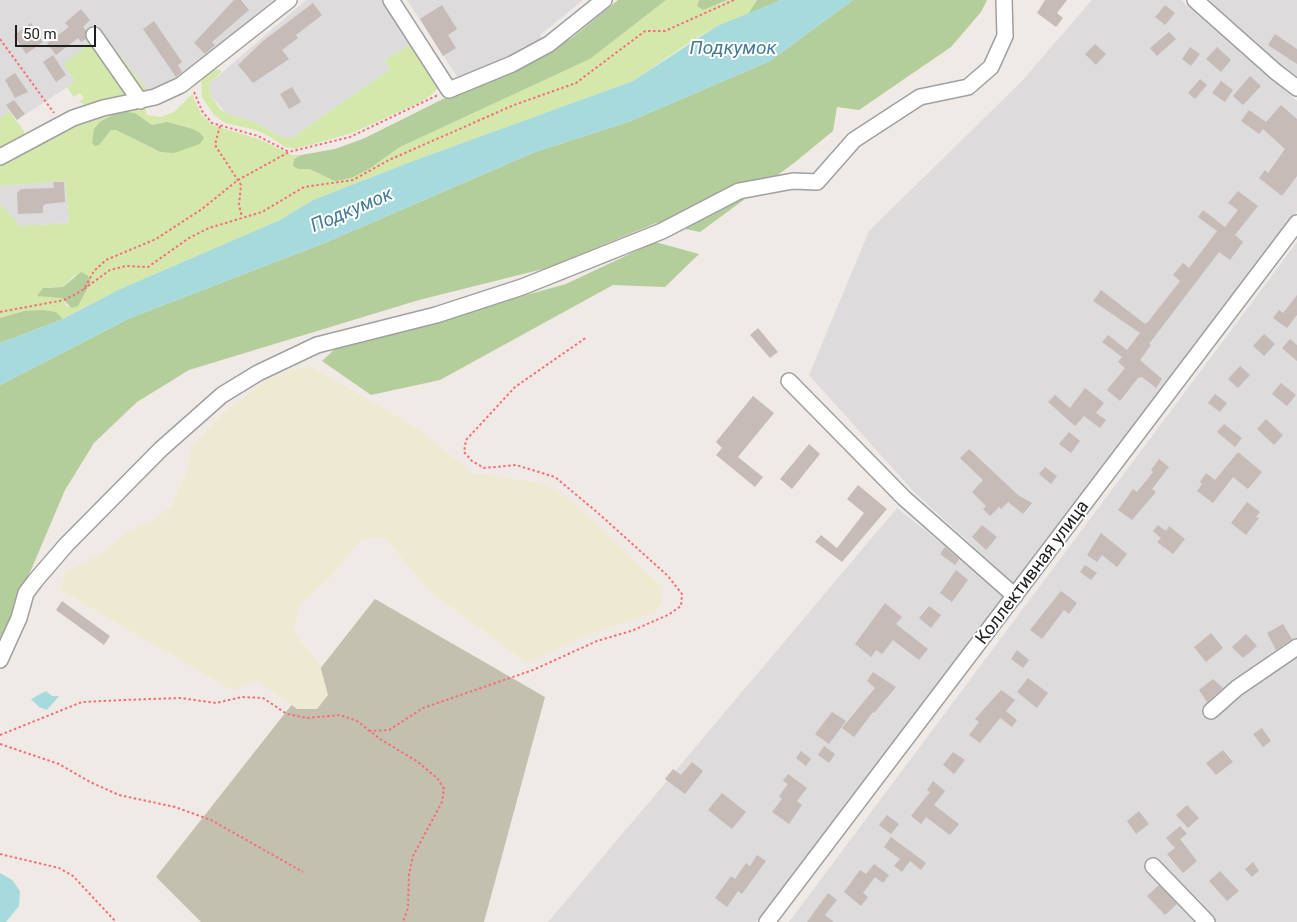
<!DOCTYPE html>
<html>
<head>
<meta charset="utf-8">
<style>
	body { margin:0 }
	#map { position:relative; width:1297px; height:922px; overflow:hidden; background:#efeae5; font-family:Roboto,sans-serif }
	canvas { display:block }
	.scale { position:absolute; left:15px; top:25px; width:81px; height:22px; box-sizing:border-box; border:2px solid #1f1f1f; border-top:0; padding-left:6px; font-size:15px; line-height:18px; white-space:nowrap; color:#1f1f1f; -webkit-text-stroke:4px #fff; paint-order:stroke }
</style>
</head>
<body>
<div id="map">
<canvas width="1297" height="922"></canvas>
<div class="scale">50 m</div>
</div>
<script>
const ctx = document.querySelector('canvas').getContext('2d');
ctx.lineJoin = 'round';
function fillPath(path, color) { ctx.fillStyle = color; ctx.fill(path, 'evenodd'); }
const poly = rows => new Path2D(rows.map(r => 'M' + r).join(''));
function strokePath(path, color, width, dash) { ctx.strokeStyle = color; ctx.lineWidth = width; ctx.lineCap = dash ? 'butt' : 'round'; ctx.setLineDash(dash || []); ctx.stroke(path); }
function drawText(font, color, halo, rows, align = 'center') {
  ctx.font = font + ' Roboto,sans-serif'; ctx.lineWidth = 4; ctx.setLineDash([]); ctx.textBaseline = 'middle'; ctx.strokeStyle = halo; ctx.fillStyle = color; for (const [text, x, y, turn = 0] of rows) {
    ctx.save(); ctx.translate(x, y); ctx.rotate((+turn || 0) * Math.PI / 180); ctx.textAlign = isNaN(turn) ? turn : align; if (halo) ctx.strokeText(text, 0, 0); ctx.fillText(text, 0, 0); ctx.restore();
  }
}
fillPath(poly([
	[0,0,273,0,189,70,148,91,103,33,64,64,75,82,17,120,9,111,0,118],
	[306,0,387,0,412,43,384,60,390,69,293,137,284,138,252,121,227,114,211,96,209,84],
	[407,0,583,0,540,35,545,42,517,56,458,78],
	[1092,0,1181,0,1297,101,1297,211,1016,586,913,491,809,375,869,231,1021,82],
	[1208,0,1297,0,1297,80,1271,59],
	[65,181,69,223,20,226,0,204,0,186],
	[1297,242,1297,644,1235,681,1203,712,1213,719,1276,668,1297,656,1297,922,1215,922,1154,857,1148,863,1204,922,789,922],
	[897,508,1008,596,756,922,548,922]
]), '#dddbdc');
fillPath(poly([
	[375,599,545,697,484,922,201,922,156,877]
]), '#c4c0b0');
fillPath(poly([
	[312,367,418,429,473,473,541,483,571,500,660,585,662,602,654,613,594,632,527,663,431,592,384,537,361,540,328,580,300,604,293,631,320,665,328,695,317,709,297,709,256,680,234,691,61,590,65,572,100,555,128,532,153,521,172,505,188,469,192,447,226,410,269,379,290,370]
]), '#eeead1');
fillPath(poly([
	[666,0,699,0,697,6,722,4,728,0,757,0,748,14,717,26,690,42,633,81,413,161,313,200,280,220,118,290,63,319,56,312,24,311,0,318,0,204,20,226,69,223,65,181,0,186,0,164,50,133,129,107,145,108,147,115,160,117,174,112,192,94,201,114,212,125,259,139,292,155,301,155,294,159,293,166,298,169,309,169,321,175,381,161,400,147,590,59],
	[128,112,135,113,152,125,167,122,159,152,116,130,111,130,104,136],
	[75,275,91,282,78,306,67,307,62,298,46,287,63,287],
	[103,33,148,91,176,78,172,85,144,98,99,36],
	[95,39,133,97,89,106,79,102,84,98,80,93,74,97,67,87,75,81,63,64],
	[412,43,439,81,438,88,431,95,421,102,352,133,296,149,285,147,265,134,252,129,225,123,214,115,202,97,201,82,204,76,216,69,222,71,209,84,211,96,220,109,227,114,252,121,284,138,293,137,390,69,384,60],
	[9,111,24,131,24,134,19,140,0,150,0,118]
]), '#d5e8ac');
fillPath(poly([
	[618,0,666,0,590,59,400,147,369,169,351,178,335,181,309,169,298,169,293,166,294,159,301,155,335,149,365,138,451,95,539,56,572,38],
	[699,0,728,0,703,10,697,6],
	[757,0,781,0,748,14],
	[853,0,987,0,981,12,951,47,859,110,837,107,833,131,794,163,700,232,656,223,547,268,419,300,189,370,137,402,94,443,65,490,0,643,0,385,130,318,327,242,535,152,628,122,770,61],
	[128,112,135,113,152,125,167,122,193,129,200,133,204,138,200,144,174,153,160,152,116,130,111,130,99,145,95,146,92,143,94,129,100,122,114,114],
	[655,242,699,254,665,287,613,285,440,380,371,395,322,361,337,347,566,284],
	[81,272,87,275,91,282,78,306,71,308,62,298,37,296,43,288,63,287],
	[43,310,56,312,63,319,0,343,0,318,24,311]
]), '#b3ce9a');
fillPath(poly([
	[781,0,853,0,770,61,628,122,535,152,327,242,130,318,0,385,0,343,63,319,118,290,280,220,313,200,413,161,633,81,717,26],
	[46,691,52,696,59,696,47,710,39,707,31,699],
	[0,873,12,880,20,891,19,906,6,922,0,922]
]), '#a6dadc');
fillPath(poly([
	[234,0,241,0,249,10,212,42,215,45,205,54,194,43],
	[1045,0,1067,0,1057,13,1063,18,1056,27,1037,13],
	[313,3,322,15,296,35,298,38,282,50,289,59,253,83,238,65,263,41],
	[442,5,457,29,448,35,456,48,443,56,420,19],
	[1165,5,1175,13,1165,25,1155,17],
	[81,9,90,20,83,27,86,30,86,39,81,42,78,38,56,55,47,43,69,27,65,23],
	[154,21,182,62,178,65,182,72,176,77,143,29],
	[31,23,43,42,26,54,14,35],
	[1169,32,1176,39,1157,56,1150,48],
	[1275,34,1297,49,1297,64,1268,45],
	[1095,44,1106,54,1096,65,1085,54],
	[1190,47,1200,54,1191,66,1182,59],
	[1217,47,1231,60,1221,72,1206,59],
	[53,55,66,75,56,82,43,62],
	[15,73,28,92,15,98,5,80],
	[1250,76,1261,86,1243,105,1233,96],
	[1200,79,1207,85,1195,99,1188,93],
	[1221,81,1233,90,1225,102,1212,93],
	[292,87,301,102,289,109,280,94],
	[14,100,25,114,17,120,6,105],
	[1281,105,1297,119,1297,176,1282,196,1259,178,1265,170,1268,173,1285,149,1263,129,1259,134,1241,121,1249,110,1266,122],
	[53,182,64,182,65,202,46,204,43,206,43,213,18,214,17,193,21,189,54,188],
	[1238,191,1258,206,1235,235,1243,242,1230,260,1219,252,1149,344,1151,345,1140,360,1162,379,1156,388,1142,377,1138,378,1120,401,1107,390,1125,368,1118,362,1122,357,1102,342,1108,335,1127,350,1140,333,1093,301,1101,290,1145,324,1148,322,1180,281,1173,275,1183,263,1189,268,1217,231,1198,217,1203,210,1225,227,1238,210,1228,203],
	[1297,295,1297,315,1287,328,1273,318,1279,310,1283,313],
	[758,328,778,352,770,358,750,335],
	[1264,334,1275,344,1264,356,1253,346],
	[1290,339,1297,345,1297,361,1282,348],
	[1240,366,1250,375,1238,388,1228,379],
	[1281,383,1296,395,1287,406,1272,394],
	[1085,388,1104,403,1096,413,1106,420,1100,428,1084,416,1075,426,1048,402,1055,395,1070,408],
	[1215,394,1227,403,1220,412,1208,403],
	[753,396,774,413,738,457,763,477,755,487,716,455,722,448,716,442],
	[1266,419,1283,435,1274,445,1257,429],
	[1224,424,1242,438,1235,447,1217,432],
	[1069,432,1080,441,1071,453,1059,444],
	[809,444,820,454,792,489,780,479],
	[969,449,1018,495,1032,503,1023,514,1008,502,1001,509,999,507,990,516,983,509,986,506,972,492,983,480,960,458],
	[1238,452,1262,472,1248,489,1233,477,1213,503,1197,491,1202,484,1200,482,1206,473,1215,480],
	[1159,459,1169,467,1152,489,1156,492,1132,520,1118,510,1133,489,1137,492,1153,472,1151,470],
	[1045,467,1057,476,1051,484,1039,474],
	[858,485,887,509,842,562,815,542,821,535,837,548,864,513,847,499],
	[1247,502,1260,512,1256,517,1259,518,1246,535,1231,523],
	[982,525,997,537,986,550,972,537],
	[1158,525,1166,531,1169,526,1185,539,1173,554,1157,542,1161,538,1153,531],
	[1101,533,1127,554,1117,567,1102,555,1097,562,1087,555],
	[945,547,959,559,955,565,940,554],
	[1085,565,1097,573,1091,580,1080,572],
	[956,570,968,580,952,602,940,593],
	[1061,591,1077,603,1069,614,1064,610,1042,639,1030,630],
	[62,601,110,636,104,645,56,610],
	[885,603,902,617,896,624,928,649,919,660,893,640,882,654,876,650,871,657,855,644],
	[929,606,941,615,931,628,919,618],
	[1283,624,1292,639,1276,650,1267,633],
	[1211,633,1223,648,1206,662,1194,647],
	[1246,634,1257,646,1243,658,1232,647],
	[1017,650,1029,660,1023,668,1011,659],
	[873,672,896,687,874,713,873,712,854,737,842,728,875,688,867,681],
	[1028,678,1048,693,1037,708,1017,692],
	[1213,679,1223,688,1207,702,1199,690],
	[1001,690,1015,700,1006,711,1017,720,1012,727,1000,718,980,743,969,735,979,722,975,719],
	[832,712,846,721,829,744,815,734],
	[1262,728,1271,741,1263,747,1253,734],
	[824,746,835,754,829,763,818,755],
	[1223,750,1233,762,1216,775,1206,763],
	[801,751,811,759,806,766,796,758],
	[953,752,965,760,954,774,943,765],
	[692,762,703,771,685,794,665,779,673,769,681,775],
	[788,774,807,788,797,801,802,805,789,824,772,812,782,799,779,796,788,784,783,781],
	[933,781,945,791,934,805,959,824,950,835,926,817,921,824,911,816,930,792,927,790],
	[722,793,746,812,732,829,708,810],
	[1187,805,1199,818,1188,828,1176,815],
	[1139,811,1149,824,1136,834,1127,821],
	[887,815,899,824,891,834,879,825],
	[1180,826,1187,834,1180,839,1197,861,1183,873,1167,854,1175,848,1166,838],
	[891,837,926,863,921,870,910,861,902,872,894,866,900,859,884,847],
	[757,855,766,861,742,894,738,891,727,907,715,898,731,876,735,879,746,863,750,866],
	[1253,862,1259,871,1252,877,1245,869],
	[874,864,889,875,883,883,875,877,863,893,868,897,861,906,844,892,860,870,866,874],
	[1220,871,1239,891,1227,901,1209,881],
	[1159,885,1177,904,1165,915,1147,896],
	[828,893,837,900,825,915,834,922,807,922]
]), '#c7bbb8');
const minor = poly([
	[391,0,449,90,512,64,549,44,604,0],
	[1195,0,1276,72,1297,88],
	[94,35,140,101],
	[0,157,73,118,103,108,155,97,181,85,289,0],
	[789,381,904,498,1015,596],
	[0,660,19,618,26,593,35,581,66,545,161,449,222,395,258,373,317,345,436,315,522,287,662,231,739,191,793,181,817,182,854,140,920,97,968,87,991,67,1005,36,1004,0],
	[1211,711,1237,688,1297,647],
	[1153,866,1207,922],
	[767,922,1297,223]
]);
strokePath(minor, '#a0a0a0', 18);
strokePath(poly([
	[0,39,54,113],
	[194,92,202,111,212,123,258,136,289,152],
	[220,126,215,145,241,185,239,205,242,217],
	[84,289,110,270,126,266,148,267,189,238,209,228,262,212,304,187,353,180,389,160,514,105,576,83,645,31,665,31,734,0],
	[0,312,64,300,74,295,84,289,94,271,106,260,156,239,202,209,238,180,289,152,350,137,438,95],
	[369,731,389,730,423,708,533,670,597,641,631,631,668,615,681,606,682,594,668,576,598,513,555,477,516,465,484,468,472,461,464,452,466,440,515,387,587,337],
	[0,735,82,702,124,700,180,698,216,703,242,697,263,698,287,714,307,718,340,715,357,721,380,739,418,762,438,779,444,789,442,802,413,856,409,874,408,908,403,922],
	[0,744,59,764,90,782,119,795,175,807,211,820,303,872],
	[0,854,59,868,73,876,116,922]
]), '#f76e7a', 2, [2.5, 2.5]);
strokePath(minor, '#fff', 15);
drawText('18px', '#1f1f1f', '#fff', [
	["Коллективная улица",1033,573,-53]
]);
drawText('italic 19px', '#447c95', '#fff', [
	["Подкумок",733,49],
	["Подкумок",352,211,-23]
]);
</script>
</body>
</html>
